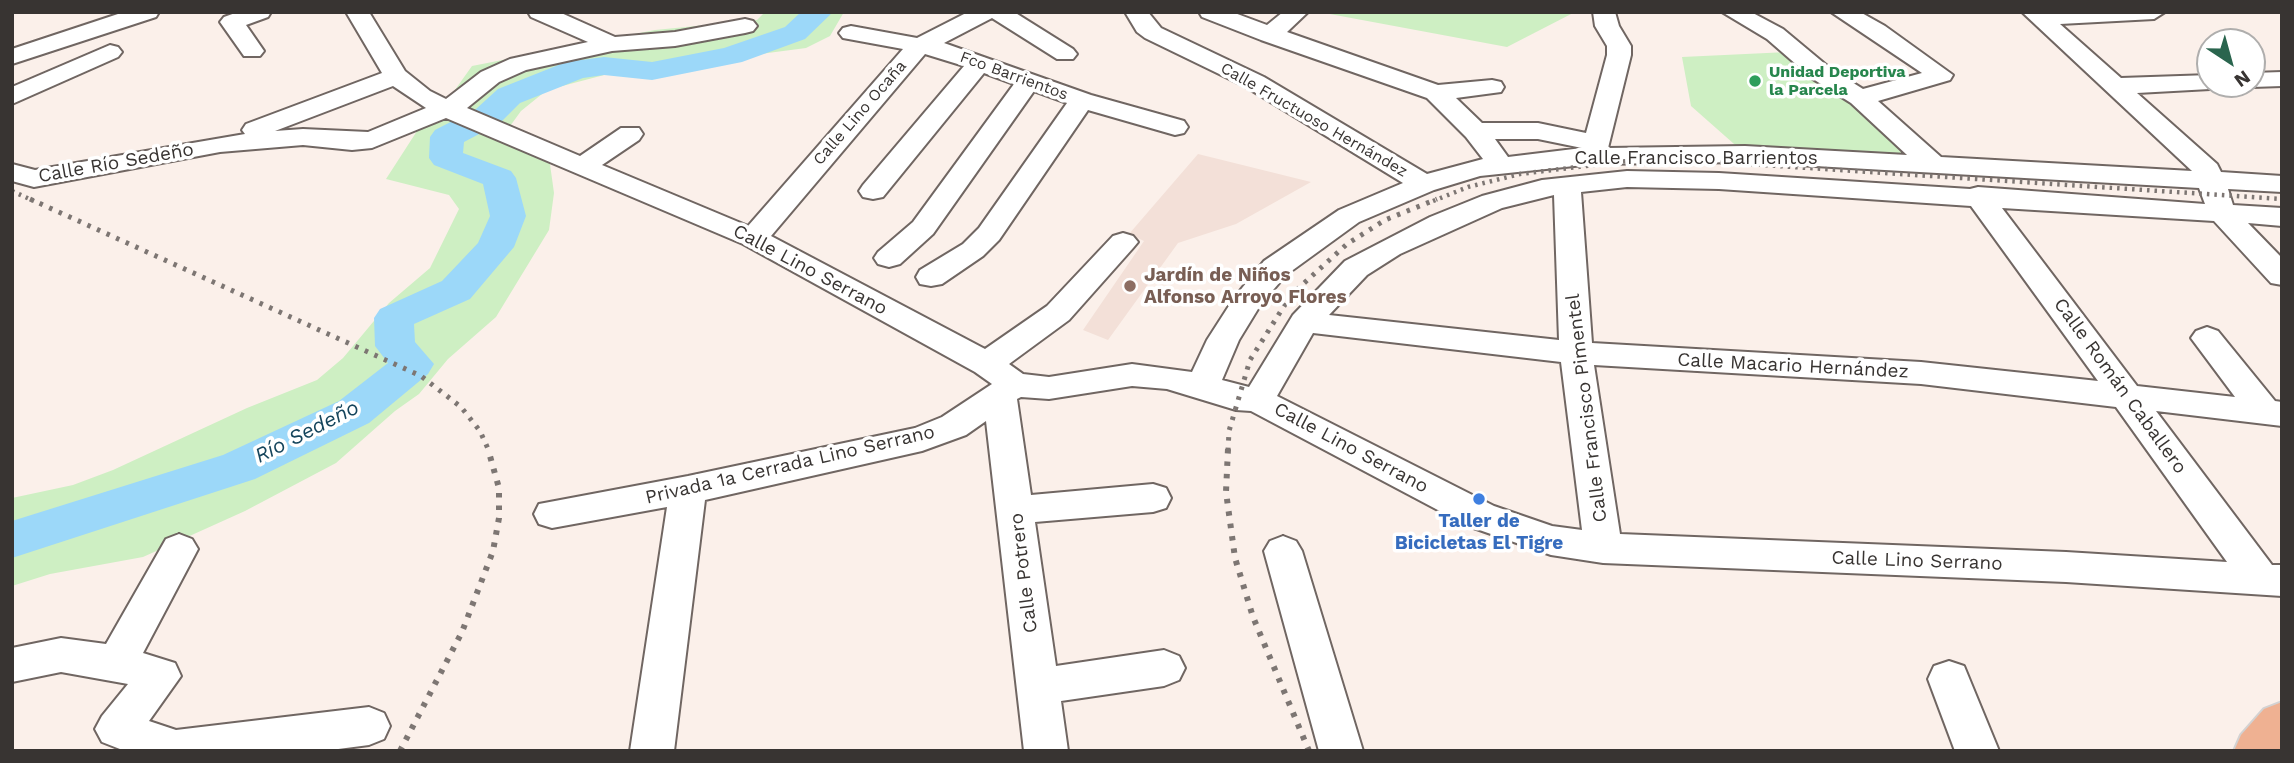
<!DOCTYPE html>
<html>
<head>
<meta charset="utf-8">
<style>
	body { margin:0 }
	#map { position:relative; width:2294px; height:763px; overflow:hidden; background:#fbf0ea; font-family:"Work Sans",sans-serif }
	canvas { display:block }
	.frame { position:absolute; inset:0; border:14px solid #383432; pointer-events:none }
	.north { position:absolute; left:2196px; top:28px; width:70px; height:70px; box-sizing:border-box; background:#fff; border:2px solid #afaead; border-radius:50%; rotate:144deg; font-size:19px; font-weight:700; line-height:28px; text-align:center; color:#383432 }
	.north::after { content:''; display:block; margin:auto; width:24px; height:32px; background:#2a654e; clip-path:polygon(50% 0,100% 100%,50% 72%,0 100%) }
</style>
</head>
<body>
<div id="map">
<canvas width="2294" height="763"></canvas>
<div class="frame"></div>
<div class="north">N</div>
</div>
<script>
const ctx = document.querySelector('canvas').getContext('2d');
ctx.lineJoin = 'round';
function fillPath(path, color) { ctx.fillStyle = color; ctx.fill(path, 'evenodd'); }
const poly = rows => new Path2D(rows.map(r => 'M' + r).join(''));
function strokePath(path, color, width, dash) { ctx.strokeStyle = color; ctx.lineWidth = width; ctx.lineCap = dash ? 'butt' : 'round'; ctx.setLineDash(dash || []); ctx.stroke(path); }
function drawText(font, color, halo, rows, align = 'center') {
  ctx.font = font + ' "Work Sans",sans-serif'; ctx.lineWidth = 7; ctx.setLineDash([]); ctx.textBaseline = 'middle'; ctx.strokeStyle = halo; ctx.fillStyle = color; for (const [text, x, y, turn = 0] of rows) {
    ctx.save(); ctx.translate(x, y); ctx.rotate((+turn || 0) * Math.PI / 180); ctx.textAlign = isNaN(turn) ? turn : align; if (halo) ctx.strokeText(text, 0, 0); ctx.fillText(text, 0, 0); ctx.restore();
  }
}
fillPath(poly([
	[1198,154,1311,182,1236,224,1178,243,1108,340,1083,330,1144,241,1129,234]
]), '#f3e0d8');
fillPath(poly([
	[765,12,844,12,830,36,806,48,608,74,547,90,521,111,505,133,549,157,554,193,549,230,496,317,448,359,419,394,395,411,336,463,245,511,143,557,50,574,12,586,12,498,73,485,113,470,247,408,317,380,343,358,389,303,430,268,459,209,449,195,386,179,428,114,447,101,472,66,655,30,757,20],
	[1319,12,1575,12,1507,47],
	[1788,52,1916,159,1742,151,1691,106,1682,57]
]), '#ceefc3');
fillPath(poly([
	[801,12,833,12,805,39,742,62,652,80,604,75,583,78,520,103,500,123,464,142,463,153,511,171,516,178,526,216,514,247,470,299,414,324,415,342,434,364,428,374,369,423,255,479,12,558,12,521,223,455,339,401,388,363,375,346,374,318,380,309,442,281,478,243,490,216,483,184,434,165,429,158,430,137,435,130,476,109,498,89,566,62,604,57,652,62,724,48,785,27,801,12]
]), '#9cd8f9');
const minor = poly([
	[124,12,159,12,156,17,12,64,12,49,124,12],
	[238,12,271,12,268,17,246,25,264,51,260,56,244,56,220,22,224,17,238,12],
	[346,12,369,12,405,71,430,91,446,99,481,72,510,59,588,42,531,17,528,12,559,12,615,37,675,32,745,19,753,21,757,26,753,31,745,33,675,46,612,51,526,70,499,82,467,108,580,156,621,128,639,128,643,134,639,140,602,165,748,226,903,49,843,38,839,33,843,28,851,26,917,38,968,12,1014,12,1073,49,1077,54,1073,59,1057,59,992,18,944,43,1091,95,1184,121,1188,127,1184,133,1175,135,1088,110,999,240,983,256,942,284,931,286,920,284,916,277,920,270,963,244,979,228,1067,103,1034,91,933,234,900,264,889,267,878,264,874,258,878,252,913,222,1014,84,984,73,883,197,873,199,863,197,859,191,863,185,964,66,925,54,771,236,985,349,1047,306,1113,236,1123,233,1133,236,1138,242,1133,248,1069,320,1009,364,1023,374,1049,377,1132,364,1192,372,1207,340,1234,298,1264,261,1339,210,1403,183,1246,87,1145,38,1137,32,1125,12,1148,12,1161,28,1264,77,1427,174,1483,159,1466,137,1427,98,1261,40,1202,17,1199,12,1232,12,1267,25,1283,12,1308,12,1287,32,1438,85,1492,80,1501,82,1504,87,1501,92,1456,98,1482,123,1538,123,1586,133,1607,55,1607,46,1595,26,1593,12,1615,12,1619,26,1631,46,1631,55,1608,148,1745,146,1907,155,1851,103,1813,79,1767,39,1722,12,1751,12,1783,29,1831,69,1863,89,1922,73,1831,12,1860,12,1885,26,1953,75,1950,80,1878,101,1941,157,2192,171,2022,12,2165,12,2154,19,2060,24,2121,78,2210,75,2210,84,2221,84,2210,89,2137,93,2217,164,2221,172,2282,176,2282,192,2228,189,2233,205,2282,208,2282,226,2248,223,2282,258,2282,285,2271,283,2214,221,2002,208,2137,386,2235,397,2191,338,2196,331,2207,327,2218,331,2275,401,2282,402,2282,426,2156,411,2272,565,2282,565,2282,596,2066,582,1603,563,1551,555,1468,526,1251,411,1236,410,1167,389,1132,386,1049,399,1021,397,1017,399,1031,495,1153,484,1166,488,1171,498,1166,508,1153,512,1035,522,1056,666,1164,650,1179,656,1185,668,1179,680,1164,686,1061,701,1068,751,1024,751,986,421,966,435,922,451,705,500,674,751,630,751,667,507,552,528,539,524,534,514,539,504,688,476,915,428,942,417,992,384,975,372,743,244,446,118,372,148,352,150,303,145,220,152,34,187,12,181,12,164,35,170,245,134,242,130,246,124,382,73,346,12],
	[393,86,426,108,368,132,303,129,275,131,393,86],
	[1495,139,1538,139,1582,148,1508,157,1495,139],
	[1745,162,2199,188,2205,204,1978,187,1970,189,1719,173,1627,171,1542,180,1482,196,1430,217,1345,261,1293,315,1249,387,1222,380,1239,340,1261,304,1286,275,1359,222,1434,190,1480,176,1593,164,1745,162],
	[1627,187,1719,189,1971,206,2098,381,1921,362,1592,343,1581,192,1627,187],
	[1554,195,1559,340,1329,315,1367,275,1400,254,1502,208,1554,195],
	[1313,333,1561,362,1582,530,1552,526,1494,506,1277,396,1313,333],
	[1594,365,1921,384,2116,407,2227,562,2066,552,1620,534,1594,365],
	[110,45,118,47,122,52,118,57,12,104,12,87,110,45],
	[2282,72,2282,86,2252,87,2242,84,2252,84,2252,73,2282,72],
	[179,534,192,539,198,549,143,653,175,663,181,676,149,721,176,730,369,707,384,713,390,726,384,739,369,745,323,751,125,751,102,742,95,729,102,716,128,684,61,672,12,682,12,648,61,638,106,644,166,539,179,534],
	[1283,536,1296,541,1302,551,1363,751,1319,751,1264,551,1270,541,1283,536],
	[1949,661,1964,666,1999,751,1955,751,1928,679,1934,666,1949,661]
]);
const major = poly([
	[2282,702,2282,751,2234,751,2241,735,2264,709,2282,702]
]);
strokePath(minor, '#706662', 4);
strokePath(major, '#d3d2d2', 4);
fillPath(minor, '#fff');
fillPath(major, '#efb192');
strokePath(poly([
	[12,191,34,201],
	[1433,201,1468,187,1520,174,1627,161,1732,163,2282,199]
]), '#7d7673', 4.5, [2.5, 5]);
strokePath(poly([
	[30,199,421,376,461,407,480,431,489,451],
	[1228,451,1229,431,1250,360,1291,295,1347,244,1385,220,1437,199]
]), '#7d7673', 5, [3.5, 7]);
strokePath(poly([
	[1228,449,1226,492,1235,558,1253,617,1309,751],
	[400,751,462,632,493,551,499,518,499,488,488,449]
]), '#7d7673', 6, [4.5, 8]);
for (const [x, y, r, color] of [
	[1755,81,7,"#2e9e5b"],
	[1130,286,7,"#8d6e63"],
	[1479,499,7,"#3f7fe0"]
]) { const dot = new Path2D(); dot.arc(x, y, r, 0, 2 * Math.PI); ctx.fillStyle = color; ctx.fill(dot); strokePath(dot, '#fff', 2.5); }
drawText('bold 16px', '#27864d', '#fff', [
	["Unidad Deportiva",1769,72],
	["la Parcela",1769,90]
], 'left');
drawText('16px', '#383432', '#fff', [
	["Fco Barrientos",1014,76,20],
	["Calle Lino Ocaña",860,113,-49],
	["Calle Fructuoso Hernández",1314,120,30]
]);
drawText('19px', '#383432', '#fff', [
	["Calle Francisco Barrientos",1696,158],
	["Calle Río Sedeño",116,163,-10],
	["Calle Lino Serrano",810,270,28],
	["Calle Macario Hernández",1793,366,3],
	["Calle Román Caballero",2120,386,54],
	["Calle Francisco Pimentel",1587,408,-97],
	["Calle Lino Serrano",1351,448,28],
	["Privada 1a Cerrada Lino Serrano",790,465,-13],
	["Calle Lino Serrano",1917,561,2],
	["Calle Potrero",1024,573,-97]
]);
drawText('bold 19px', '#785e54', '#fff', [
	["Jardín de Niños",1144,275],
	["Alfonso Arroyo Flores",1144,297]
], 'left');
drawText('bold 19px', '#366cbe', '#fff', [
	["Taller de",1479,521],
	["Bicicletas El Tigre",1479,543]
]);
drawText('italic 21px', '#15455c', '#fff', [
	["Río Sedeño",307,432,-27]
]);
</script>
</body>
</html>
